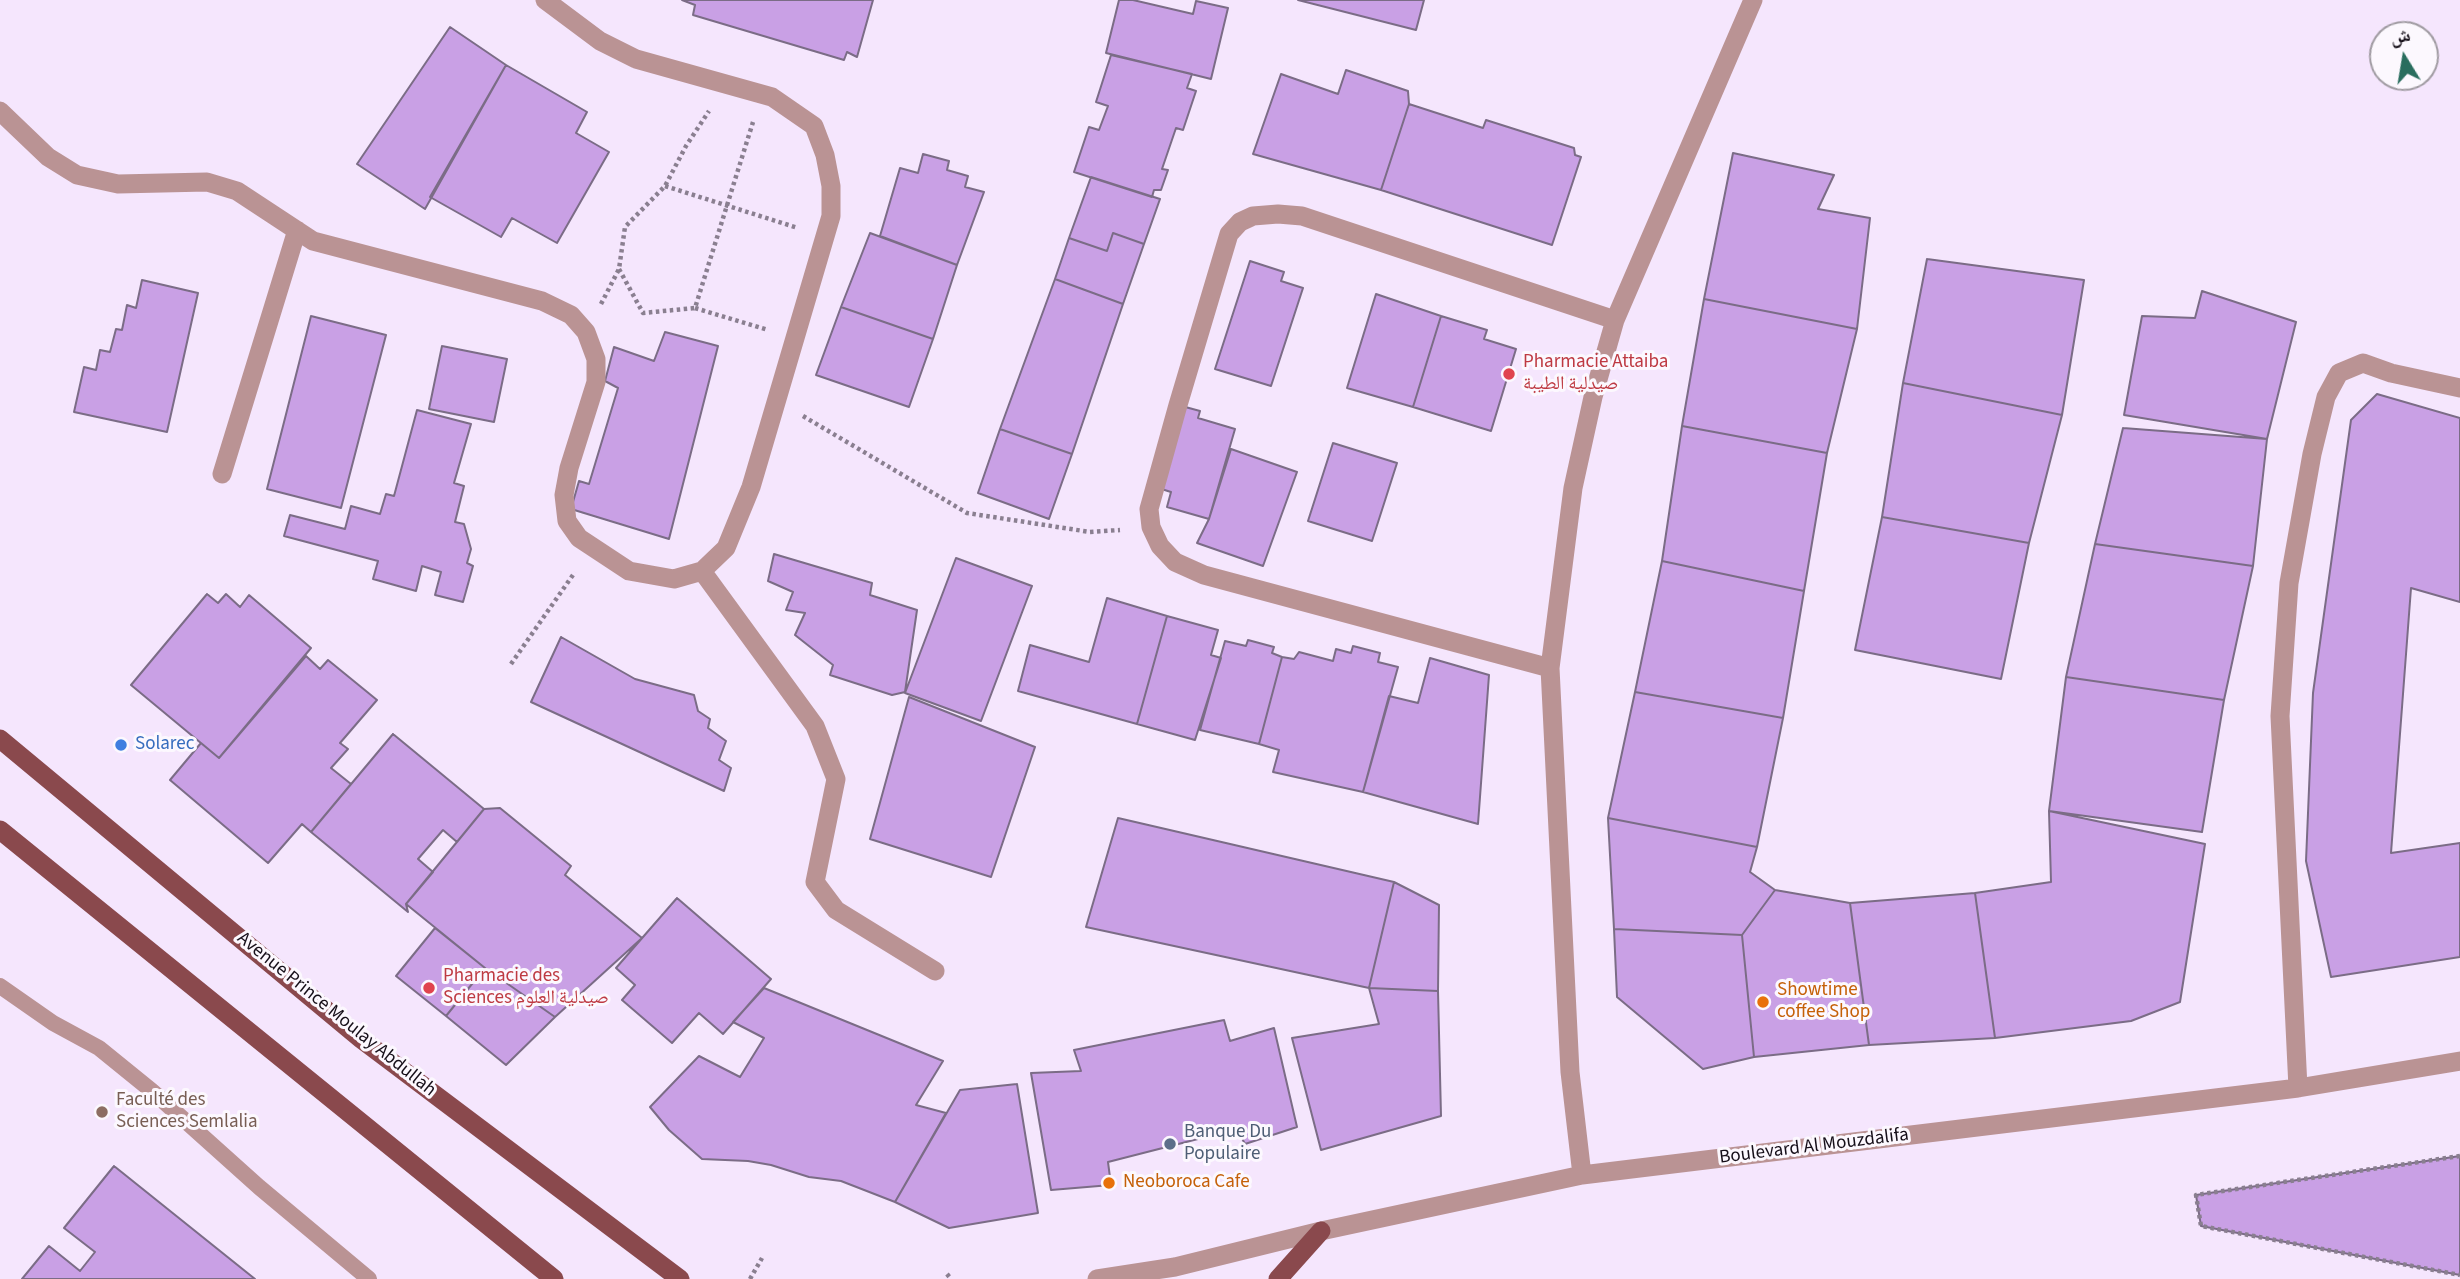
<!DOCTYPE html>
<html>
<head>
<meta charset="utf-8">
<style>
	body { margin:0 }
	#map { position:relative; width:2460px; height:1279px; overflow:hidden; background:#f5e6fd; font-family:"Source Sans 3","Noto Naskh Arabic",sans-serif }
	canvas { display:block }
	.north { position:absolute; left:2369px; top:21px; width:70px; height:70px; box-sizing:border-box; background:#fcf8fe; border:2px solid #a09ba2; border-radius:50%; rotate:349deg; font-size:19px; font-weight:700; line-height:28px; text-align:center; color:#160f19 }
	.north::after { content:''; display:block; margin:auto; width:24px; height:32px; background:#296d5e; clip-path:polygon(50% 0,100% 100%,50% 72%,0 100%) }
</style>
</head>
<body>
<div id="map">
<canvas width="2460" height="1279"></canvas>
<div class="north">ش</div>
</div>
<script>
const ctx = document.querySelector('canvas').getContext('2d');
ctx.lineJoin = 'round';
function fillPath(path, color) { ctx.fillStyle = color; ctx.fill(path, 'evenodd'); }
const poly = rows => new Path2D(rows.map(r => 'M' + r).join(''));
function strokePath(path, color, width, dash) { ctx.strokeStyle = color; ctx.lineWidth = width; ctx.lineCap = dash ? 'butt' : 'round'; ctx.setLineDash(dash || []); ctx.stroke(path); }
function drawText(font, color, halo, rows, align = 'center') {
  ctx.font = font + ' "Source Sans 3","Noto Naskh Arabic",sans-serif'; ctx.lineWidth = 6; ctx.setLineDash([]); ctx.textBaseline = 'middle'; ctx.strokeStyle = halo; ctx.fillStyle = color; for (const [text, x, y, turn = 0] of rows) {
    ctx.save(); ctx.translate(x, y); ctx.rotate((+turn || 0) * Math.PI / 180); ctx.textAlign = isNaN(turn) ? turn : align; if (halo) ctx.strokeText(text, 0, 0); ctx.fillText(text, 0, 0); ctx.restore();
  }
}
const building = poly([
	[682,0,873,0,857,57,847,52,844,60,693,15,695,5,682,0],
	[1119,0,1133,0,1193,14,1196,1,1228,8,1211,79,1106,53,1119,0],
	[1298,0,1424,0,1416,30,1298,0],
	[450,27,506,65,425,209,357,164,450,27],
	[1111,55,1192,74,1187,88,1196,91,1183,130,1176,128,1162,169,1168,170,1161,190,1154,190,1152,197,1074,172,1089,127,1099,130,1108,106,1096,102,1111,55],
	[506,65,587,112,576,133,609,152,557,243,512,218,501,237,430,197,506,65],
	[1346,70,1408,91,1409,104,1381,190,1253,154,1281,74,1338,94,1346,70],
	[1409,104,1483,128,1486,120,1574,148,1575,155,1581,157,1552,245,1381,190,1409,104],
	[1733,153,1834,175,1818,209,1870,218,1857,329,1704,299,1733,153],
	[923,154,949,161,947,170,968,176,965,187,984,192,957,265,880,236,900,168,918,173,923,154],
	[1091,177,1160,199,1144,244,1113,233,1107,251,1069,238,1091,177],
	[870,233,957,265,933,339,841,307,870,233],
	[1113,233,1144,244,1123,304,1055,279,1069,238,1107,251,1113,233],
	[1927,259,2084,280,2062,415,1903,383,1927,259],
	[1250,261,1284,272,1281,281,1303,288,1271,386,1215,369,1250,261],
	[1055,279,1123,304,1072,454,1000,429,1055,279],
	[142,280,198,293,167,432,74,412,84,367,96,370,100,350,110,352,116,329,122,330,127,305,136,308,142,280],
	[2202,291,2296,322,2267,439,2124,415,2142,316,2195,318,2202,291],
	[1376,294,1441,316,1413,407,1347,388,1376,294],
	[1704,299,1857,329,1827,453,1682,426,1704,299],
	[841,307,933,339,909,407,816,375,841,307],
	[311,316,386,335,341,508,267,489,311,316],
	[1441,316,1487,330,1484,339,1516,349,1491,431,1413,407,1441,316],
	[665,332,718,346,669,539,571,509,579,481,589,484,618,388,605,381,614,347,654,361,665,332],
	[442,346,507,359,494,422,429,409,442,346],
	[1903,383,2062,415,2029,543,1882,517,1903,383],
	[2377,394,2460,418,2460,602,2411,588,2391,853,2460,843,2460,957,2331,977,2306,861,2313,693,2351,420,2377,394],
	[1178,405,1200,411,1198,418,1235,429,1209,519,1167,507,1171,492,1155,487,1178,405],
	[417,410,471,424,454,483,464,486,455,522,464,524,471,549,467,563,473,566,463,602,435,595,441,572,422,566,416,591,373,579,378,561,284,536,290,515,345,529,351,506,380,514,386,494,394,496,417,410],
	[1682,426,1827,453,1804,591,1662,561,1682,426],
	[2123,428,2267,439,2253,566,2095,544,2123,428],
	[1000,429,1072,454,1049,519,978,493,1000,429],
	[1333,443,1397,463,1372,541,1308,521,1333,443],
	[1231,449,1297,472,1263,566,1197,543,1209,519,1231,449],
	[1882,517,2029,543,2001,679,1855,650,1882,517],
	[2095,544,2253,566,2224,700,2066,677,2095,544],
	[774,554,872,583,870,595,917,610,905,692,892,695,830,675,833,665,795,635,805,613,786,610,793,592,768,581,774,554],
	[956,558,1032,586,981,721,905,693,956,558],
	[1662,561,1804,591,1783,718,1635,692,1662,561],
	[207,594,218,603,226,594,240,607,249,595,311,648,219,758,131,685,207,594],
	[1107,598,1167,616,1137,724,1018,691,1030,645,1089,662,1107,598],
	[1167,616,1218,630,1211,655,1221,658,1195,740,1137,724,1167,616],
	[561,637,635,679,694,695,698,711,710,719,708,728,726,741,719,760,731,768,724,791,531,702,561,637],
	[1248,640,1274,647,1272,653,1282,657,1259,744,1200,730,1225,641,1246,646,1248,640],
	[1353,646,1380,653,1378,662,1398,667,1363,792,1273,772,1279,750,1259,744,1282,657,1294,659,1299,652,1333,661,1336,649,1351,653,1353,646],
	[306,656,320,669,328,660,377,700,340,743,348,749,331,768,351,784,311,832,302,824,268,863,170,780,201,743,219,758,306,656],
	[1430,658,1489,675,1478,824,1363,792,1389,696,1418,703,1430,658],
	[2066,677,2224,700,2202,832,2049,811,2066,677],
	[1635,692,1783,718,1757,847,1608,818,1635,692],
	[909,697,1035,747,991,877,870,839,909,697],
	[393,734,484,809,457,842,443,830,418,859,433,872,406,904,408,912,311,832,393,734],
	[500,808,571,866,565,875,642,938,555,1017,485,968,406,904,484,809,500,808],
	[2049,811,2205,844,2180,1002,2131,1021,1995,1038,1975,893,2051,882,2049,811],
	[1118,818,1394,882,1369,988,1086,927,1118,818],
	[1608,818,1757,847,1750,872,1775,890,1742,935,1614,929,1608,818],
	[1394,882,1439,905,1438,991,1369,988,1394,882],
	[1775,890,1850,903,1869,1045,1754,1057,1742,935,1775,890],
	[1975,893,1995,1038,1869,1045,1850,903,1975,893],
	[677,898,771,979,723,1034,699,1013,672,1043,622,1000,635,985,616,968,677,898],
	[435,928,485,968,446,1016,396,976,435,928],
	[1614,929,1742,935,1754,1057,1703,1069,1617,997,1614,929],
	[485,968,555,1017,506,1065,446,1016,485,968],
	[764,988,943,1061,916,1105,946,1113,895,1202,841,1181,809,1177,771,1165,748,1161,702,1159,669,1130,650,1107,699,1056,740,1077,764,1038,733,1022,764,988],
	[1369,988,1438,991,1441,1116,1321,1150,1292,1038,1379,1024,1369,988],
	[1224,1020,1230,1041,1274,1028,1297,1127,1245,1144,1237,1129,1108,1162,1111,1185,1051,1190,1031,1073,1081,1071,1074,1050,1224,1020],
	[1017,1084,1038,1213,949,1228,895,1202,960,1090,1017,1084],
	[2460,1156,2460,1275,2201,1226,2196,1195,2460,1156],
	[114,1166,255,1279,22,1279,49,1246,80,1271,95,1252,64,1228,114,1166]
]);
fillPath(building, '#c9a0e5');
strokePath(building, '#7b6c86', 2);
strokePath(poly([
	[665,186,798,228],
	[619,269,643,313,695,308,753,122],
	[601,304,619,269,625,227,665,186,686,146,709,111],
	[695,308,768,330],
	[803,416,967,513,1090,532,1120,530],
	[511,664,575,572],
	[2460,1156,2196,1195,2201,1226,2460,1275],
	[947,1274,951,1279],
	[750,1279,762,1258]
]), '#8a7f90', 4.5, [3.5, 3.5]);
strokePath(poly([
	[0,986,53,1023,99,1048,152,1091,259,1187,369,1279]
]), '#ba9394', 16);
strokePath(poly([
	[0,111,48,157,77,175,118,184,207,182,237,191,313,241,542,301,571,315,586,332,596,359,596,382,569,468,564,495,567,521,579,538,629,571,674,579,702,571,726,548,751,487,831,216,831,186,825,155,814,126,772,97,636,59,600,41,545,0],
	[222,474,297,230],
	[702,571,815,726,836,779,815,882,836,910,935,971],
	[1550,668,1204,575,1175,562,1160,546,1151,527,1149,509,1178,405,1229,234,1240,222,1253,216,1278,214,1302,216,1615,320],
	[2298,1088,2280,716,2289,583,2312,454,2326,397,2339,373,2363,363,2391,373,2460,388],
	[1582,1175,1570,1072,1550,668,1573,488,1593,397,1615,320,1753,0],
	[1097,1279,1175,1267,1321,1231,1582,1175,2298,1088,2460,1061]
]), '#ba9394', 19);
strokePath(poly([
	[0,739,361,1039,680,1279],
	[0,830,554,1279],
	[1278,1279,1321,1231]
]), '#8a494d', 19);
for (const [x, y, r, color] of [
	[1509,374,7,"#e0444e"],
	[121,745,7,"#3f7fe0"],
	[429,988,7,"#e0444e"],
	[1763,1002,7,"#e8710a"],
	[102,1112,7,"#8d6e63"],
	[1170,1144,7,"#5c6f8a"],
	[1109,1183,7,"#e8710a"]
]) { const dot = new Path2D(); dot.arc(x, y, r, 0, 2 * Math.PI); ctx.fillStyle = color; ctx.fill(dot); strokePath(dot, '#fcf8fe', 2.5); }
drawText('19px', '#be3a42', '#fcf8fe', [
	["Pharmacie Attaiba",1523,363],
	["صيدلية الطيبة",1523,385],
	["Pharmacie des",443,977],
	["Sciences صيدلية العلوم",443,999]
], 'left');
drawText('19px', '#366cbe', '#fcf8fe', [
	["Solarec",135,745]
], 'left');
drawText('19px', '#c56008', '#fcf8fe', [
	["Showtime",1777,991],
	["coffee Shop",1777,1013],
	["Neoboroca Cafe",1123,1183]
], 'left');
drawText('19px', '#160f19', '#fcf8fe', [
	["Avenue Prince Moulay Abdullah",336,1015,39],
	["Boulevard Al Mouzdalifa",1814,1147,-7]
]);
drawText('19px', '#785e54', '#fcf8fe', [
	["Faculté des",116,1101],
	["Sciences Semlalia",116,1123]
], 'left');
drawText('19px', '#4e5e75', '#fcf8fe', [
	["Banque Du",1184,1133],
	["Populaire",1184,1155]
], 'left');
</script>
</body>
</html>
